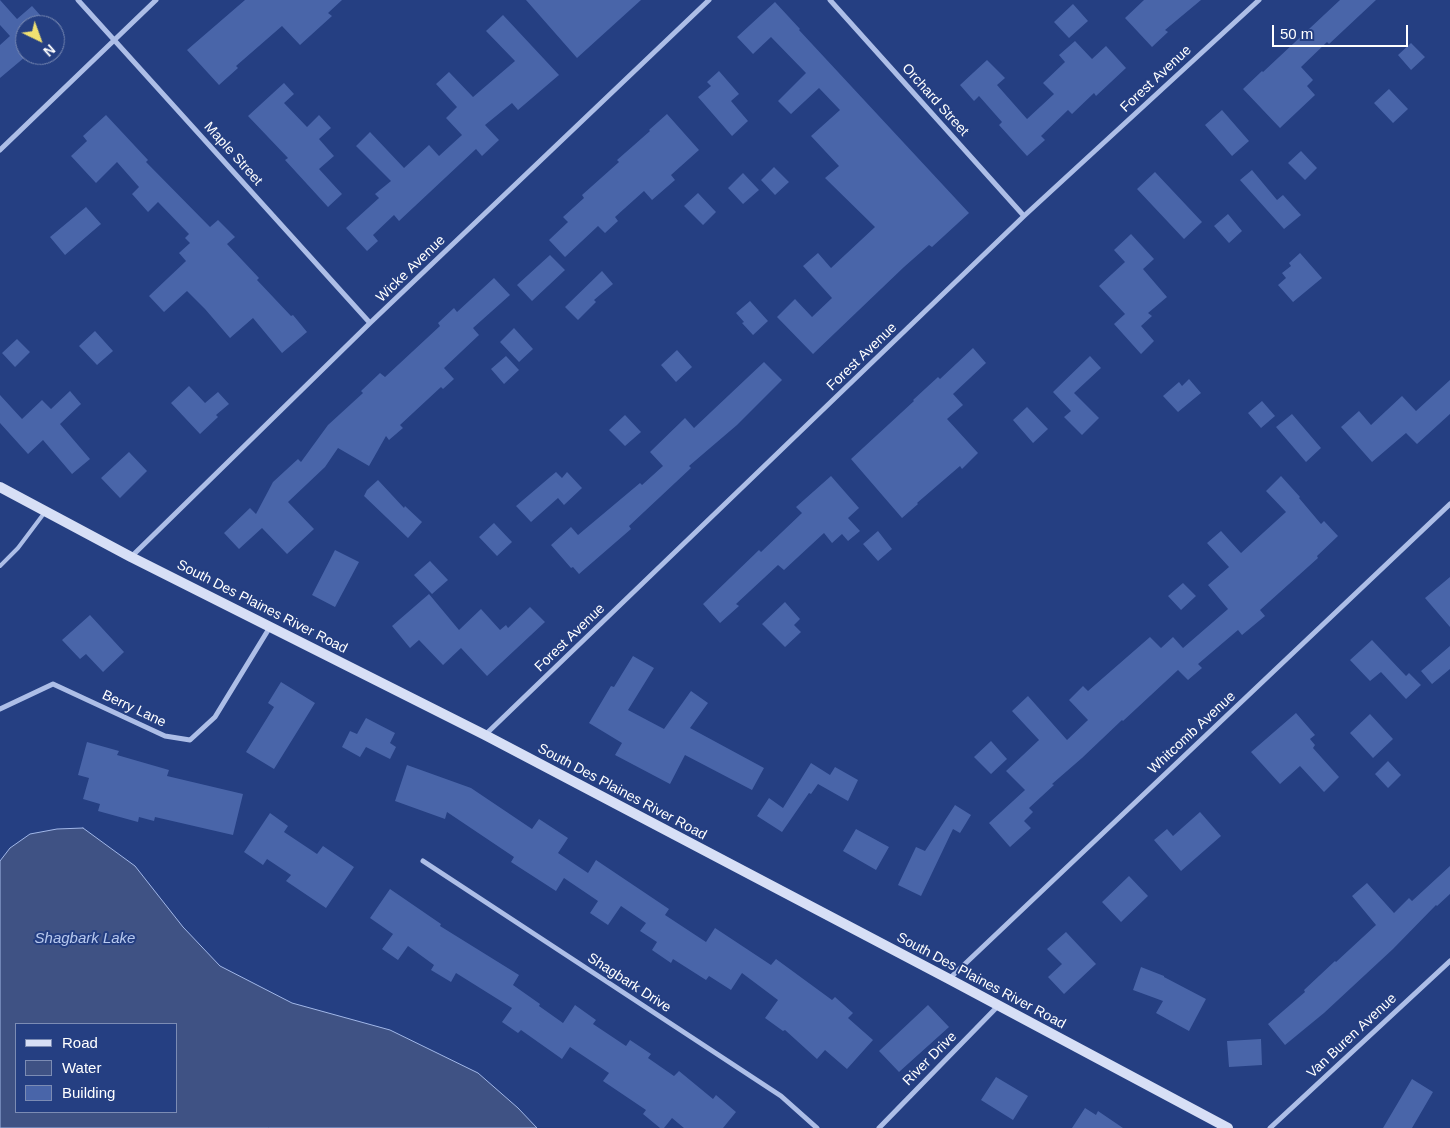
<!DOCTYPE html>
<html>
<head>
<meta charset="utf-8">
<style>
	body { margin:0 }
	#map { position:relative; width:1450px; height:1128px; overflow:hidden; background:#253f82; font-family:Arial,sans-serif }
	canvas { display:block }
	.legend { position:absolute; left:15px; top:1023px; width:162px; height:90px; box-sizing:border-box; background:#253f82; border:1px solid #7c8cb4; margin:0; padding:6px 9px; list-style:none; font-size:15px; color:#fff }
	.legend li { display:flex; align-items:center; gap:10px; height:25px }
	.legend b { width:25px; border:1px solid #7c8cb4 }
	.north { position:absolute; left:15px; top:15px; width:50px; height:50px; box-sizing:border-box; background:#253f82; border:1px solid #7c8cb4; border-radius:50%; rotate:138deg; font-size:14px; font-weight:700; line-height:20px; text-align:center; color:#fff }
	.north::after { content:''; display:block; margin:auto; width:18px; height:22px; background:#f1e071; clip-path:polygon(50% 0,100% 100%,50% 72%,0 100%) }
	.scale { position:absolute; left:1272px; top:25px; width:136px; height:22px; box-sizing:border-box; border:2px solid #fff; border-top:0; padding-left:6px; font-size:15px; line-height:18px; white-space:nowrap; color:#fff; -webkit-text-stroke:4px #253f82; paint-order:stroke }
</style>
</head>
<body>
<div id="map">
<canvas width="1450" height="1128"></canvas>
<ul class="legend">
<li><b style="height:6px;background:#d7dff6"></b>Road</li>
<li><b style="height:14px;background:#3f5284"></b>Water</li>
<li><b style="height:14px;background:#4965a9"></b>Building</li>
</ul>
<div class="north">N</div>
<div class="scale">50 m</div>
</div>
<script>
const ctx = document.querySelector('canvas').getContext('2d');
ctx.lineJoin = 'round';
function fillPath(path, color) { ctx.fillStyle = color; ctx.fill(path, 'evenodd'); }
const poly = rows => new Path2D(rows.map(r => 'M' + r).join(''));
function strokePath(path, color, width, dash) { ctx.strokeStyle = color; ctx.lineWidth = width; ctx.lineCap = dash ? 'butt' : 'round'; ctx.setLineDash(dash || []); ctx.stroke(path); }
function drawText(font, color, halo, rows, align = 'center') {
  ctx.font = font + ' Arial,sans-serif'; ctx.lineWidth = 4; ctx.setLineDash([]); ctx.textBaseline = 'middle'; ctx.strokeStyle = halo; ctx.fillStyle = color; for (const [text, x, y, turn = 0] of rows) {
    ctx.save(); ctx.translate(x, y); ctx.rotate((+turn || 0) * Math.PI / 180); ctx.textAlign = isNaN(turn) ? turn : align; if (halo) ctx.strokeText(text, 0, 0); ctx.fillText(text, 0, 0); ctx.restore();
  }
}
const water = poly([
	[83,828,135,866,183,927,220,966,292,1003,390,1030,478,1073,518,1108,537,1128,0,1128,0,861,10,848,30,834,57,829,83,828],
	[16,1024,176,1024,176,1112,16,1112,16,1024]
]);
fillPath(water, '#3f5284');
strokePath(water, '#a1b7e8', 1);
fillPath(poly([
	[0,0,17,19,32,6,49,25,25,25,25,57,0,78,0,45,10,36,0,25],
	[245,0,342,0,328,13,332,16,300,45,282,26,236,66,238,68,219,85,187,50],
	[526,0,641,0,577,58],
	[1144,0,1201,0,1165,30,1168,32,1152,47,1125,18],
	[1340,0,1376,0,1329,44,1327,42,1301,67,1313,80,1307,86,1315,95,1280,128,1243,89,1262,71,1263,72],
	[775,2,800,29,799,30,969,213,932,247,929,245,904,267,813,354,777,317,795,299,812,317,832,298,803,266,818,253,831,268,875,227,825,178,839,166,811,136,840,110,819,88,791,114,778,101,806,73,771,37,753,54,737,37],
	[1073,4,1088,21,1069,38,1054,22],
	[503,15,559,75,518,110,512,103,485,125,499,140,482,156,476,149,399,221,394,215,373,235,378,241,367,251,346,228,379,198,375,194,391,181,356,146,370,132,404,168,429,145,439,156,462,135,446,118,457,107,436,84,449,72,473,97,515,61,486,31],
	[1075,41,1092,59,1106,46,1126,68,1096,96,1094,93,1072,114,1068,110,1041,136,1045,140,1027,156,999,125,1002,122,979,96,974,101,960,85,987,60,1005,78,997,85,1027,119,1054,94,1043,83,1065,62,1059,55],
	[1411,43,1425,57,1411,70,1398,55],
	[719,71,739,94,731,101,748,121,732,136,698,97,711,86,707,82],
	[284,83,294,94,284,103,307,127,319,115,331,128,319,139,334,156,319,169,342,194,328,207,285,160,288,158,248,116],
	[1389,89,1408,109,1393,123,1374,103],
	[1222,110,1249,141,1232,156,1205,125],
	[667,114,699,150,671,175,675,180,652,200,644,191,615,217,618,221,605,233,598,226,565,257,549,240,568,222,563,217,584,198,582,195,619,162,617,160,650,131,649,130],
	[106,115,148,160,146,162,210,227,218,220,235,237,227,244,259,278,257,280,291,316,293,315,307,332,282,353,253,318,230,338,205,309,187,291,164,312,149,296,186,261,179,253,190,243,185,238,189,234,158,202,148,212,132,194,139,187,117,162,96,183,71,156,87,141,83,136],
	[1301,151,1317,168,1305,180,1288,163],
	[774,167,789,182,775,195,761,180],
	[1252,170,1277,200,1283,195,1301,215,1284,229,1240,180],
	[1155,172,1202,222,1184,239,1137,189],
	[743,173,759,190,743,204,728,188],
	[698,193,716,212,703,225,684,206],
	[86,207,101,224,65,255,50,237],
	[1228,214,1242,231,1229,243,1214,226],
	[1131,234,1154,259,1143,269,1167,297,1148,313,1152,316,1141,326,1154,341,1141,354,1114,324,1125,314,1099,286,1125,262,1114,250],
	[1300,253,1322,278,1293,302,1278,285,1286,278,1282,273,1291,266,1289,263],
	[550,255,565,270,532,301,517,285],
	[602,271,613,284,594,300,596,302,578,320,565,307],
	[494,278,510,295,473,328,479,335,444,368,454,379,443,389,441,387,400,425,403,428,389,440,386,436,369,466,338,448,325,467,288,502,314,529,287,554,262,528,239,549,224,533,250,508,256,514,273,482,298,459,301,462,328,425,363,393,361,391,380,373,385,377,440,326,438,323,454,308,457,312],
	[750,301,768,321,753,335,742,323,744,322,736,313],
	[514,328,533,349,519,362,500,342],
	[95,331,113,351,97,365,79,346],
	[17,339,30,352,15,367,2,353],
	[973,348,986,363,953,394,963,405,947,419,978,453,962,469,960,466,917,503,918,504,902,518,851,459,914,401,913,400,938,377,940,379],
	[677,350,692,367,676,382,661,365],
	[506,356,519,370,504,384,491,369],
	[1090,356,1101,368,1074,393,1099,418,1082,435,1064,417,1071,411,1053,392],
	[764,362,782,380,737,425,689,466,691,468,629,526,631,529,579,574,573,567,571,568,551,545,571,527,578,535,640,483,642,485,663,466,650,452,685,418,694,428],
	[1189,379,1201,393,1178,412,1163,396,1179,382,1182,386],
	[1450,380,1450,414,1417,444,1406,433,1372,462,1341,427,1359,411,1371,425,1402,396,1416,411],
	[189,386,205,403,218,392,229,404,216,415,218,417,200,434,171,403],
	[70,391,81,404,60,424,90,459,72,474,43,440,28,454,0,423,0,395,22,419,42,400,51,409],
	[1262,401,1275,416,1261,428,1248,413],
	[1027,407,1048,429,1033,443,1013,420],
	[1292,414,1321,448,1306,462,1276,427],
	[625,415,641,432,625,446,609,430],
	[129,452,147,471,120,498,101,478],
	[556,472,562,478,567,472,582,488,564,505,558,498,531,522,516,506],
	[831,476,859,508,848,518,860,531,848,541,842,534,832,543,824,533,784,570,778,565,736,604,739,606,720,623,703,604,759,550,761,552,802,513,796,507],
	[1281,476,1300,497,1299,498,1321,524,1324,521,1338,536,1317,556,1318,558,1260,610,1265,616,1242,635,1238,630,1198,664,1202,668,1188,680,1178,670,1123,721,1122,720,1082,758,1052,784,1054,785,1029,808,1033,812,1024,821,1031,828,1010,847,989,823,1025,790,1006,771,1039,740,1012,711,1028,696,1067,740,1088,720,1069,700,1083,686,1088,691,1150,637,1161,648,1173,637,1183,648,1228,609,1208,585,1229,567,1207,543,1221,531,1241,553,1286,512,1266,491],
	[378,480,404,508,405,506,422,522,408,538,364,496,367,490],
	[494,523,512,542,497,556,479,537],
	[878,531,892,549,878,561,863,544],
	[335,550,359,562,335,607,312,595],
	[430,561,448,580,432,594,414,575],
	[1450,577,1450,627,1425,598],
	[1183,583,1196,596,1181,610,1168,596],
	[429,594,459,630,481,609,500,630,506,625,508,628,530,607,545,622,487,676,461,648,443,665,419,640,410,648,392,626],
	[785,602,800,619,794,625,801,632,785,647,762,624],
	[90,615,124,652,103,672,86,654,80,659,62,640],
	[1372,640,1406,676,1409,673,1421,685,1406,699,1381,672,1370,681,1350,660],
	[1450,646,1450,669,1432,684,1421,671],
	[633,656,654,668,628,710,664,729,691,691,708,703,690,728,764,768,752,790,685,755,670,784,615,755,622,743,589,723,611,686,614,687],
	[281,682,315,703,274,769,246,752,274,707,268,703],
	[1296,713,1315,735,1310,739,1315,745,1313,748,1339,777,1324,792,1300,766,1280,784,1251,752],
	[1370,714,1393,739,1373,758,1350,733],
	[366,718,395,733,390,743,396,747,390,759,366,747,360,757,342,747,350,731,357,734],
	[991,741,1007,759,991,774,974,757],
	[87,742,119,751,117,755,169,770,167,776,243,794,233,835,155,817,154,821,139,817,138,822,98,811,100,804,83,799,89,778,78,775],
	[1388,761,1401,775,1388,788,1375,774],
	[811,763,830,775,835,767,858,780,848,801,818,784,811,794,809,793,782,832,757,816,769,798,783,808],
	[407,765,471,788,532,829,539,819,568,838,558,853,588,873,596,860,669,909,665,915,706,942,715,928,771,965,776,959,832,1000,835,997,853,1013,848,1018,873,1040,847,1069,825,1050,817,1059,785,1030,783,1031,765,1018,778,1000,742,973,731,990,709,976,706,980,673,959,671,963,652,950,657,942,640,931,646,923,621,906,608,925,590,913,598,901,564,878,556,891,511,862,514,857,447,812,445,819,395,801],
	[955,805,971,815,960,833,953,829,921,896,898,885,916,847,925,851],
	[1200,812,1221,836,1181,871,1154,840,1167,829,1173,836],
	[270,813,288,826,284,832,317,854,323,846,354,867,326,908,286,881,291,875,267,859,263,865,244,852],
	[856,829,889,847,876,870,843,851],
	[1450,866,1450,894,1437,906,1436,905,1393,949,1324,1013,1285,1045,1268,1024,1305,992,1304,990,1335,961,1336,962,1376,925,1352,896,1367,883,1394,913,1409,898,1412,901],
	[1129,876,1148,896,1121,922,1102,902],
	[390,889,441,924,440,926,519,975,513,985,540,1004,539,1006,563,1023,575,1005,596,1020,593,1024,626,1046,630,1040,651,1054,648,1058,674,1076,679,1071,713,1099,716,1095,736,1112,723,1128,684,1128,672,1118,664,1128,660,1128,643,1114,646,1110,603,1081,609,1073,570,1047,562,1059,521,1030,518,1033,502,1022,512,1008,456,973,451,982,431,970,434,965,408,946,398,960,382,949,393,934,370,918],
	[1066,932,1096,964,1064,994,1048,977,1062,964,1047,949],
	[1141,967,1164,976,1164,977,1206,999,1189,1031,1156,1013,1163,1001,1133,990],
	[928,1005,949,1027,899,1072,879,1051],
	[1261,1039,1262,1065,1229,1067,1227,1041],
	[996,1077,1028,1096,1013,1120,981,1100],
	[1412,1079,1433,1092,1412,1128,1383,1128],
	[1085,1108,1096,1115,1098,1111,1123,1128,1072,1128]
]), '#4965a9');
strokePath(poly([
	[0,566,18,548,45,512]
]), '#adbee7', 4);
strokePath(poly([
	[78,0,370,323],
	[830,0,1024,216],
	[0,150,156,0],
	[131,557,370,323,709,0],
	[0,709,53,684,165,736,190,740,215,717,270,627],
	[485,735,1024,216,1259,0],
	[423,861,781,1096,817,1128],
	[949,979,1450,504],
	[879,1128,998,1006],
	[1270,1128,1450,961]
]), '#adbee7', 5);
strokePath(poly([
	[0,487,131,557,485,735,949,979,1228,1128]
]), '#d7dff6', 10);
drawText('14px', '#fff', '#253f82', [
	["Forest Avenue",1156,79,-43],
	["Orchard Street",935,100,48],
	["Maple Street",233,154,48],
	["Wicke Avenue",411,269,-44],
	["Forest Avenue",862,357,-44],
	["South Des Plaines River Road",262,607,27],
	["Forest Avenue",570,638,-44],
	["Berry Lane",134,709,25],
	["Whitcomb Avenue",1192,733,-43],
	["South Des Plaines River Road",622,792,28],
	["South Des Plaines River Road",981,981,28],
	["Shagbark Drive",629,983,33],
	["Van Buren Avenue",1352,1036,-43],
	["River Drive",930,1059,-45]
]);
drawText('italic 15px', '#b8c9ef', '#253f82', [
	["Shagbark Lake",85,939]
]);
</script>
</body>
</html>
